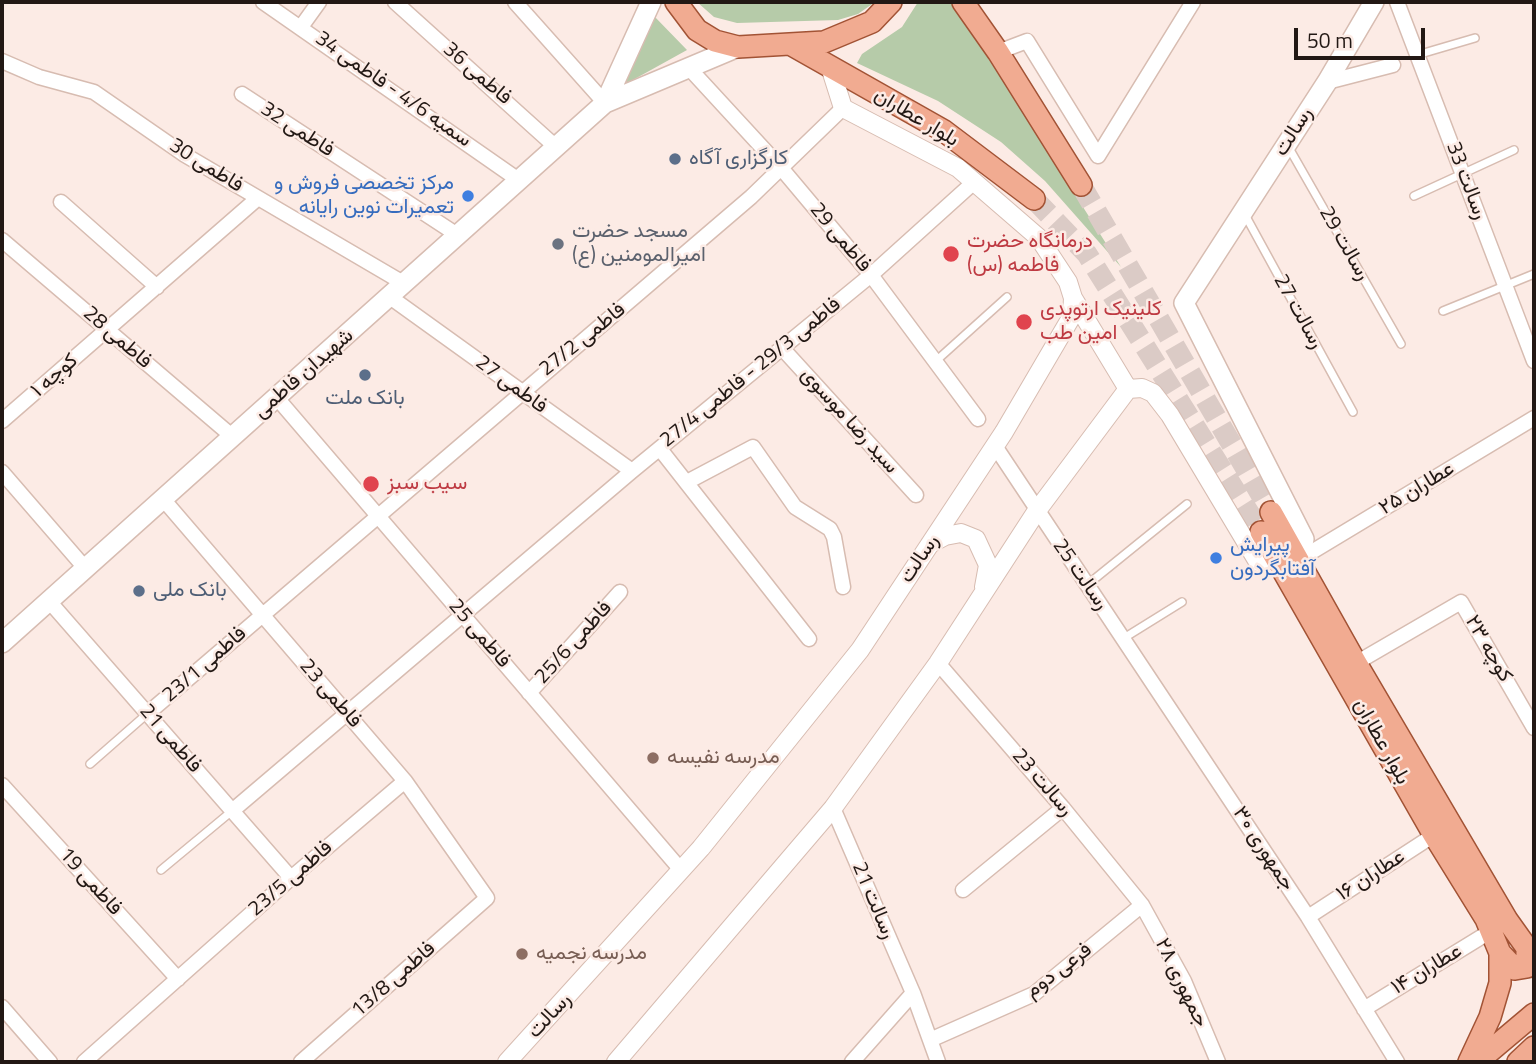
<!DOCTYPE html>
<html>
<head>
<meta charset="utf-8">
<style>
	body { margin:0 }
	#map { position:relative; width:1536px; height:1064px; overflow:hidden; background:#fcebe5; font-family:"Titillium Web",sans-serif }
	canvas { display:block }
	.frame { position:absolute; inset:0; border:4px solid #221814; pointer-events:none }
	.scale { position:absolute; left:1294px; top:28px; width:131px; height:32px; box-sizing:border-box; border:4px solid #221814; border-top:0; padding-left:9px; font-size:21px; line-height:24px; white-space:nowrap; color:#221814; -webkit-text-stroke:5px #fcebe5; paint-order:stroke }
</style>
</head>
<body>
<div id="map">
<canvas width="1536" height="1064"></canvas>
<div class="frame"></div>
<div class="scale">50 m</div>
</div>
<script>
const ctx = document.querySelector('canvas').getContext('2d');
ctx.lineJoin = 'round';
function fillPath(path, color) { ctx.fillStyle = color; ctx.fill(path, 'evenodd'); }
const poly = rows => new Path2D(rows.map(r => 'M' + r).join(''));
function strokePath(path, color, width, dash) { ctx.strokeStyle = color; ctx.lineWidth = width; ctx.lineCap = dash ? 'butt' : 'round'; ctx.setLineDash(dash || []); ctx.stroke(path); }
function drawText(font, color, halo, rows, align = 'center') {
  ctx.font = font + ' "Titillium Web",Vazirmatn,sans-serif'; ctx.lineWidth = 5; ctx.setLineDash([]); ctx.textBaseline = 'middle'; ctx.strokeStyle = halo; ctx.fillStyle = color; for (const [text, x, y, turn = 0] of rows) {
    ctx.save(); ctx.translate(x, y); ctx.rotate((+turn || 0) * Math.PI / 180); ctx.textAlign = isNaN(turn) ? turn : align; if (halo) ctx.strokeText(text, 0, 0); ctx.fillText(text, 0, 0); ctx.restore();
  }
}
fillPath(poly([
	[697,2,875,2,858,14,838,20,737,23,714,17],
	[918,2,953,2,1121,267,1045,181,1001,142,938,101,857,63,862,54,902,27],
	[654,16,687,50,622,86]
]), '#b6cba9');
strokePath(poly([
	[1081,185,1271,512],
	[1034,199,1087,254,1261,532]
]), '#dbcbc6', 21, [21, 10]);
const service = poly([
	[1417,55,1475,38],
	[1289,148,1401,344],
	[1414,196,1514,150],
	[1244,213,1353,412],
	[1443,311,1534,274],
	[937,360,1007,297],
	[1087,585,1187,504],
	[1124,638,1182,602],
	[90,764,147,714],
	[161,870,232,811]
]);
const minor = poly([
	[263,2,520,181],
	[395,2,557,148],
	[515,2,605,103],
	[1397,2,1534,361],
	[301,27,319,2],
	[998,52,1027,41,1098,156,1193,2],
	[2,61,39,77,94,92,185,155,405,284],
	[689,68,782,169,871,275,978,419],
	[1327,82,1393,65],
	[242,94,459,236],
	[61,202,157,287],
	[2,240,233,437],
	[390,297,632,471],
	[782,348,916,495],
	[277,398,681,870],
	[2,421,258,198],
	[995,446,1308,917,1397,1062],
	[660,449,809,639],
	[2,472,85,568],
	[687,482,753,447,795,507,830,529,834,537,843,587],
	[163,499,405,781,487,898,301,1062],
	[1300,559,1534,418],
	[49,601,291,878],
	[938,663,1063,808,1142,905,1184,981,1218,1062],
	[1356,663,1461,602,1534,728],
	[529,693,620,592],
	[147,714,751,197,843,108],
	[2,785,178,979],
	[833,808,913,993,938,1062],
	[232,811,632,471,871,275,973,183],
	[963,890,1063,808],
	[1308,917,1434,835],
	[2,1007,50,1062],
	[1364,1009,1491,931],
	[930,1040,1034,994,1142,905],
	[84,1062,291,878,405,781],
	[852,1062,913,993]
]);
const tertiary = poly([
	[1073,298,1128,389],
	[930,544,945,536,961,533,976,539,988,565,984,587],
	[507,1062,701,848,860,650,1004,432,1072,316,1073,298,1068,282,1039,238,958,168,843,108,831,70],
	[616,1062,833,808,938,663,1036,512,1128,389,1142,388,1153,393,1170,415,1258,562,1280,563]
]);
const secondary = poly([
	[605,103,651,2],
	[1300,559,1304,539,1184,303,1327,82,1374,2],
	[2,643,605,103,738,47]
]);
const primary = poly([
	[676,2,697,30,715,41,738,47,824,42,872,22,891,2],
	[963,2,998,52,1081,185],
	[792,45,944,131,1034,199],
	[1261,532,1434,835,1486,919,1500,953,1515,969,1527,967,1527,948,1507,920,1356,663,1271,512],
	[1469,1062,1490,1017,1500,983,1500,953],
	[1477,1062,1534,1014],
	[1518,1062,1534,1047]
]);
strokePath(service, '#d7bcb1', 10);
strokePath(minor, '#d7bcb1', 17);
strokePath(tertiary, '#d7bcb1', 20);
strokePath(secondary, '#d7bcb1', 22);
strokePath(primary, '#a25335', 24);
strokePath(service, '#fff', 7);
strokePath(minor, '#fff', 14);
strokePath(tertiary, '#fff', 18);
strokePath(secondary, '#fff', 19);
strokePath(primary, '#f1ab91', 21);
for (const [x, y, r, color] of [
	[675,159,7,"#5c6f8a"],
	[468,196,7,"#3f7fe0"],
	[558,244,7,"#6b7280"],
	[951,254,9,"#e0444e"],
	[1024,322,9,"#e0444e"],
	[365,375,7,"#5c6f8a"],
	[371,484,9,"#e0444e"],
	[1216,558,7,"#3f7fe0"],
	[139,591,7,"#5c6f8a"],
	[653,758,7,"#8d6e63"],
	[522,954,7,"#8d6e63"]
]) { const dot = new Path2D(); dot.arc(x, y, r, 0, 2 * Math.PI); ctx.fillStyle = color; ctx.fill(dot); strokePath(dot, '#fcebe5', 2.5); }
drawText('21px', '#221814', '#fcebe5', [
	["فاطمی 36",477,74,41],
	["سمیه 4/6 - فاطمی 34",393,90,35],
	["بلوار عطاران",916,118,31],
	["فاطمی 32",297,130,33],
	["رسالت",1294,132,-58],
	["فاطمی 30",206,166,32],
	["رسالت 33",1466,181,69],
	["فاطمی 29",840,238,50],
	["رسالت 29",1344,244,60],
	["رسالت 27",1298,312,61],
	["فاطمی 28",117,338,41],
	["فاطمی 27/2",583,340,-39],
	["فاطمی 29/3 - فاطمی 27/4",751,373,-39],
	["شهیدان فاطمی",304,374,-41],
	["کوچه ۱",55,376,-41],
	["فاطمی 27",511,385,36],
	["سید رضا موسوی",849,421,48],
	["عطاران ۲۵",1417,489,-31],
	["رسالت",920,559,-56],
	["رسالت 25",1080,575,55],
	["فاطمی 25",479,634,49],
	["فاطمی 25/6",574,643,-48],
	["کوچه ۲۳",1488,649,60],
	["فاطمی 23/1",205,665,-41],
	["فاطمی 23",330,694,49],
	["فاطمی 21",170,739,49],
	["بلوار عطاران",1381,742,61],
	["رسالت 23",1042,783,49],
	["جمهوری ۳۰",1263,849,57],
	["عطاران ۱۶",1371,876,-33],
	["فاطمی 23/5",291,879,-41],
	["فاطمی 19",90,882,48],
	["رسالت 21",873,901,67],
	["عطاران ۱۴",1427,970,-31],
	["فرعی دوم",1059,971,-37],
	["فاطمی 13/8",394,980,-41],
	["جمهوری ۲۸",1181,983,64],
	["رسالت",550,1016,-47]
]);
drawText('21px', '#4e5e75', '#fcebe5', [
	["کارگزاری آگاه",689,159],
	["بانک ملت",365,399,"center"],
	["بانک ملی",153,591]
], 'left');
drawText('21px', '#366cbe', '#fcebe5', [
	["مرکز تخصصی فروش و",454,184],
	["تعمیرات نوین رایانه",454,208],
	["پیرایش",1230,546,"left"],
	["آفتابگردون",1230,570,"left"]
], 'right');
drawText('21px', '#5b616d', '#fcebe5', [
	["مسجد حضرت",572,232],
	["امیرالمومنین (ع)",572,256]
], 'left');
drawText('21px', '#be3a42', '#fcebe5', [
	["درمانگاه حضرت",967,242],
	["فاطمه (س)",967,266],
	["کلینیک ارتوپدی",1040,310],
	["امین طب",1040,334],
	["سیب سبز",387,484]
], 'left');
drawText('21px', '#785e54', '#fcebe5', [
	["مدرسه نفیسه",667,758],
	["مدرسه نجمیه",536,954]
], 'left');
</script>
</body>
</html>
